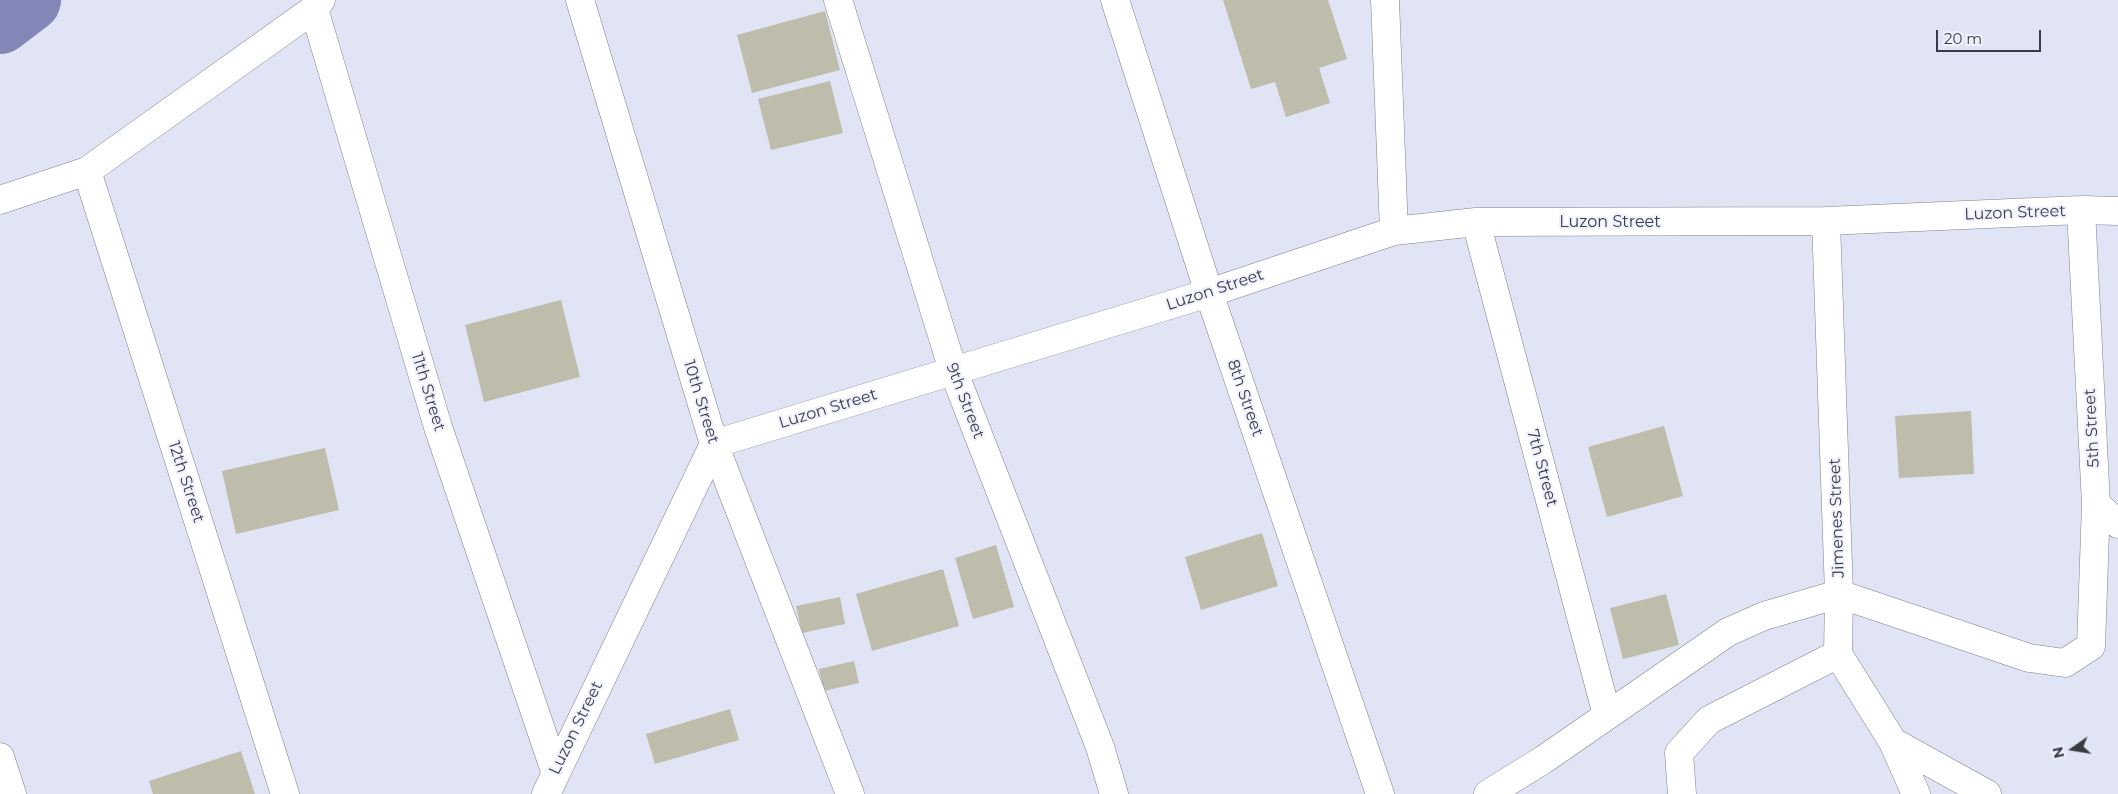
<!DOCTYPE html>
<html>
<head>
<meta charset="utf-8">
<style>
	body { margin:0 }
	#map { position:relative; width:2118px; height:794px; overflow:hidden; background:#e1e4f4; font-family:Montserrat,sans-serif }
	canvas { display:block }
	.north { position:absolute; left:2048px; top:724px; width:50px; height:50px; -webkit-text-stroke:4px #eff1ff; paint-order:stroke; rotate:257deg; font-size:14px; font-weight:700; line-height:20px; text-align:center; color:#3b3c43 }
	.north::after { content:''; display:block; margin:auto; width:18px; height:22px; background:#3b3c43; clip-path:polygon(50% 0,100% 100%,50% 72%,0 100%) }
	.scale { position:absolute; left:1936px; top:30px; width:105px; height:22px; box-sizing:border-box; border:2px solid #3b3c43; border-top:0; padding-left:6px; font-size:15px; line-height:18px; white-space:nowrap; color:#3b3c43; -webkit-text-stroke:4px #eff1ff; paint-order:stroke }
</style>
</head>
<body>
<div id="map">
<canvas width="2118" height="794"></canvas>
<div class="north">N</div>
<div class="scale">20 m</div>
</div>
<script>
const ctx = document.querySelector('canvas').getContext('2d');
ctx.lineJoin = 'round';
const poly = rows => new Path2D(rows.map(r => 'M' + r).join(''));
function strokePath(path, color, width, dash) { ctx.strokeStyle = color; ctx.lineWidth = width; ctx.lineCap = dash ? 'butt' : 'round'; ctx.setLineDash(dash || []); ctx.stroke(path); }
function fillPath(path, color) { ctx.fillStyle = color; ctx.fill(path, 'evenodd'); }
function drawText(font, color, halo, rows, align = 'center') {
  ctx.font = font + ' Montserrat,sans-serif'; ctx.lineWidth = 4; ctx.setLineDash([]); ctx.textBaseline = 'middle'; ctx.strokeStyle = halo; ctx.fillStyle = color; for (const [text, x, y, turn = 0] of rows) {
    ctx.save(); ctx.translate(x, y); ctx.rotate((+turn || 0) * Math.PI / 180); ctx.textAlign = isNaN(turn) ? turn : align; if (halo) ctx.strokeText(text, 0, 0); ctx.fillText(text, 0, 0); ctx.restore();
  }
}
strokePath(poly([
	[0,22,29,0]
]), '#8287b7', 64);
fillPath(poly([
	[1223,0,1328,0,1347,59,1319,68,1330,103,1286,117,1275,82,1251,89],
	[825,11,840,70,752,93,737,35],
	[830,81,843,133,771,150,758,99],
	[561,300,580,377,484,402,465,325],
	[1971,411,1974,474,1899,478,1895,416],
	[1664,426,1683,496,1607,517,1588,447],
	[325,448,339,510,236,534,222,471],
	[1262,533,1278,586,1201,610,1185,557],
	[996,545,1014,607,973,619,955,558],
	[943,569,959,626,872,651,856,594],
	[1666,594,1679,645,1623,659,1610,608],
	[840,597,845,624,802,633,796,606],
	[854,661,859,683,824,691,819,669],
	[730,709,739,740,655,764,646,734],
	[241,751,255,794,153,794,149,781]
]), '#bebcab');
const minor = poly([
	[580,0,714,444,850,794],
	[838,0,953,370,1100,747,1114,794],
	[1115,0,1209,293,1380,794],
	[1385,0,1394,231],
	[314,9,438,427,555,771],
	[87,171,285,794],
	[0,200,87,171,314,9,321,0],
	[1826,221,1839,594,1838,654,1893,742,1916,794],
	[1476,222,1607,715],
	[2096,504,2118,524],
	[1893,742,1987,794],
	[0,757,12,794],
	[546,794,714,444,1209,293,1394,231,1476,222,1826,221,2081,210,2118,211],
	[1488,794,1543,760,1728,632,1764,616,1839,594,2029,658,2065,663,2091,646,2096,504,2081,210],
	[1682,794,1679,753,1709,720,1838,654]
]);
strokePath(minor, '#7e808f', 29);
strokePath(minor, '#fff', 28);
drawText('16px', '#3b3c43', '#eff1ff', [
	["Luzon Street",2015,213,-2],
	["Luzon Street",1610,222],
	["Luzon Street",1215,290,-18],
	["11th Street",428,392,73],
	["8th Street",1245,398,71],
	["9th Street",965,401,69],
	["10th Street",701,402,73],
	["Luzon Street",828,409,-17],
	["5th Street",2092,428,-93],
	["7th Street",1542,468,75],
	["12th Street",186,482,72],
	["Jimenes Street",1837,518,-92],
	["Luzon Street",576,728,-64]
]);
</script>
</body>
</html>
